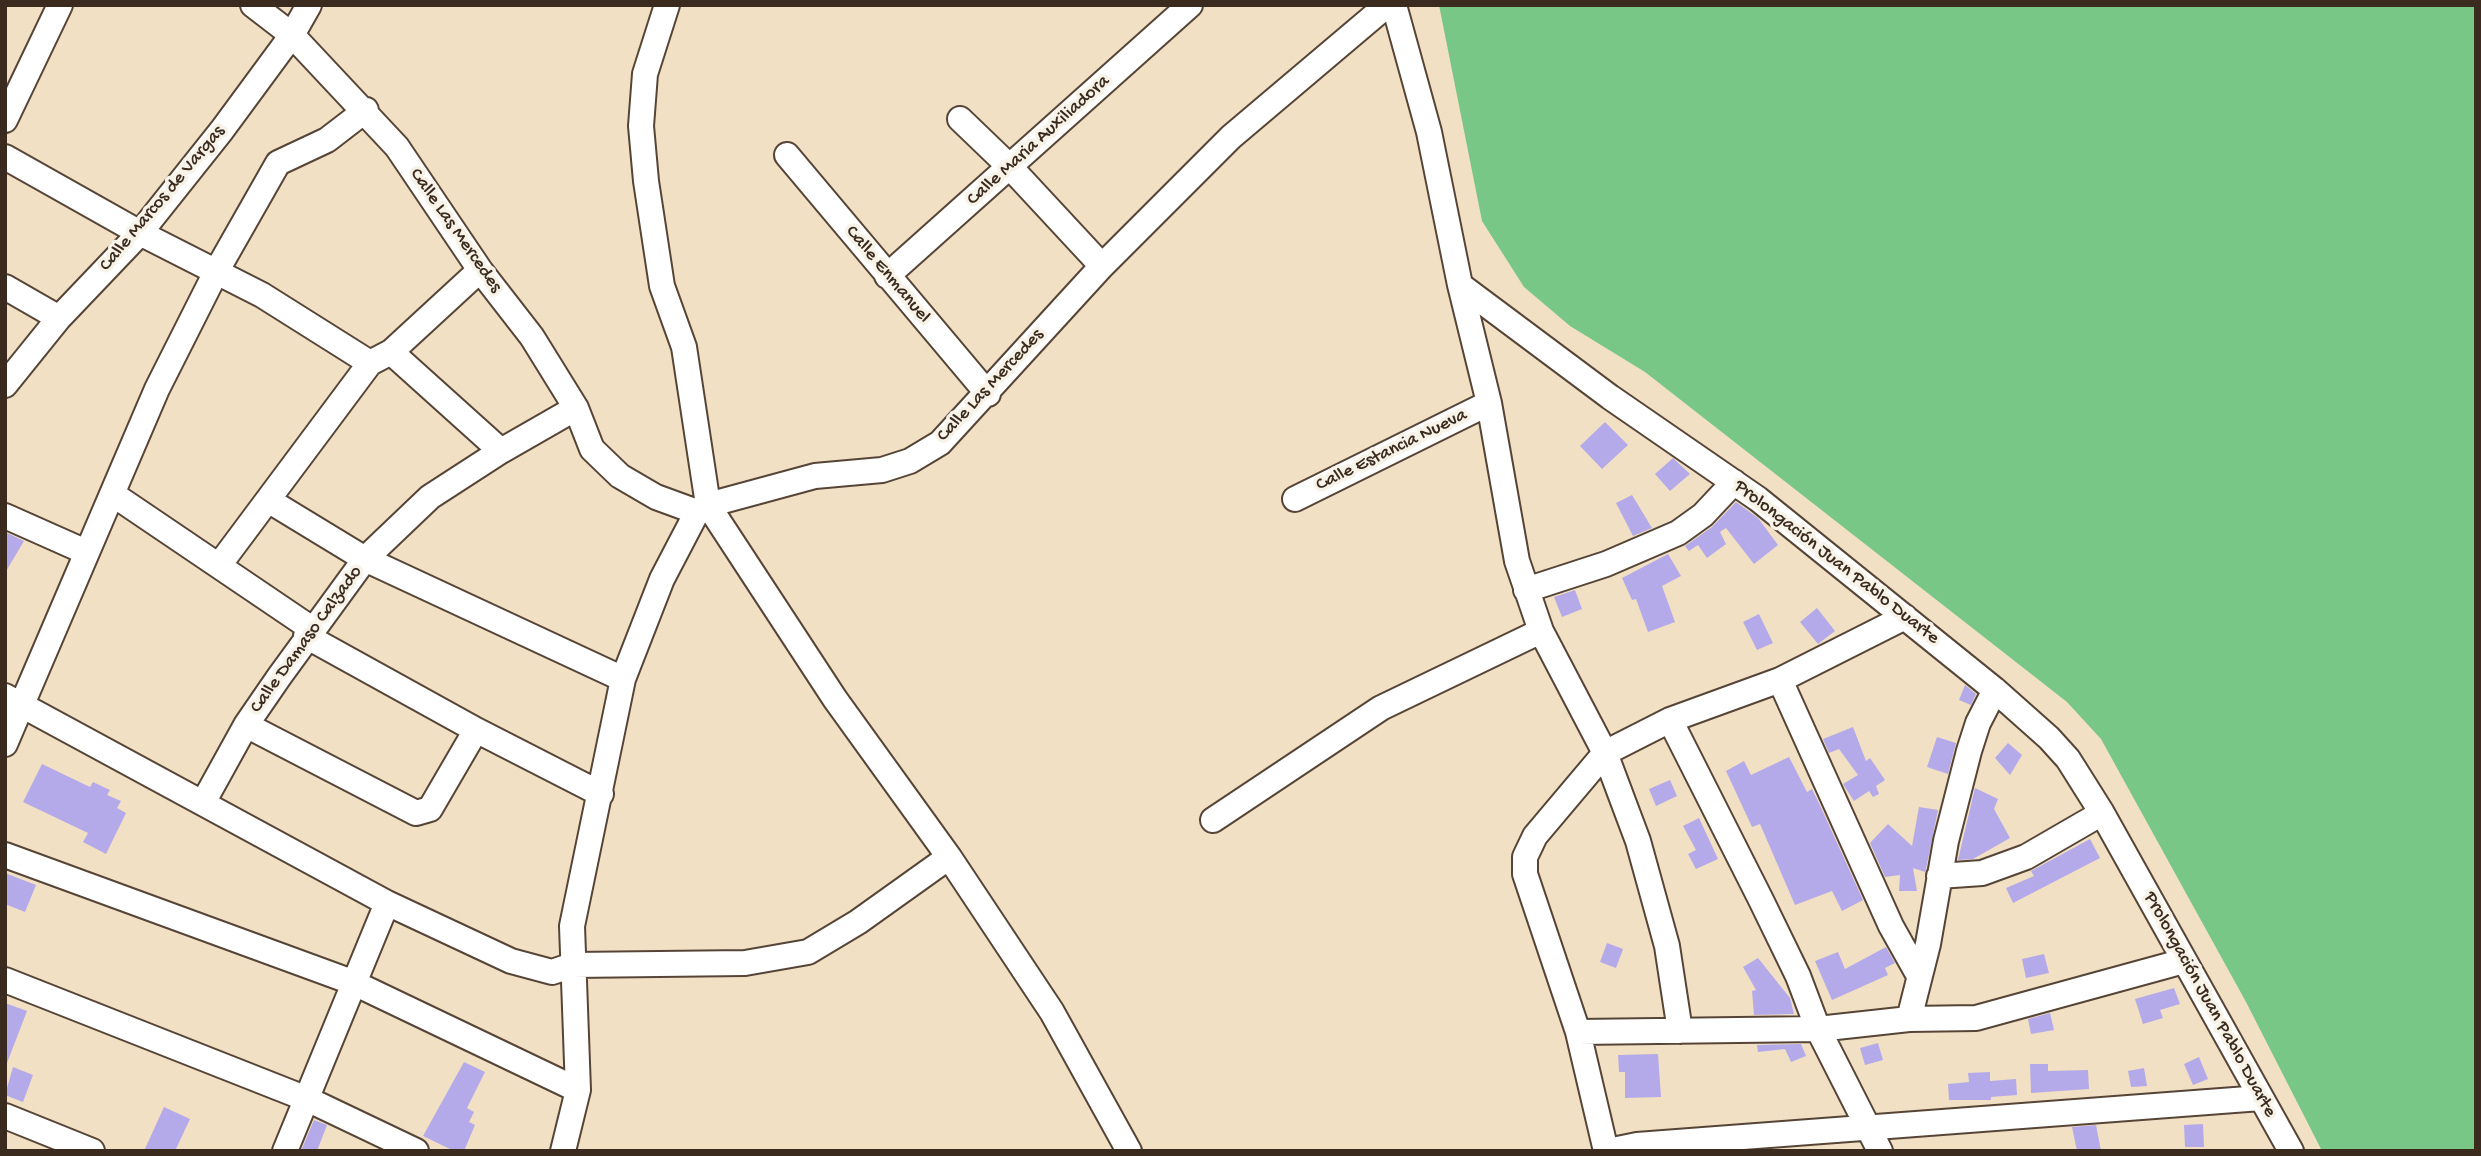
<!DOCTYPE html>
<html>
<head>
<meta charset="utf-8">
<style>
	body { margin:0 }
	#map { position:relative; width:2481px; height:1156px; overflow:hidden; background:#f1e0c4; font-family:"Gochi Hand",sans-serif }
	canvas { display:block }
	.frame { position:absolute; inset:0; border:7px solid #3b2a1e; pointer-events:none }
</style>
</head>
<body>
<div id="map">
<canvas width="2481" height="1156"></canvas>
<div class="frame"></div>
</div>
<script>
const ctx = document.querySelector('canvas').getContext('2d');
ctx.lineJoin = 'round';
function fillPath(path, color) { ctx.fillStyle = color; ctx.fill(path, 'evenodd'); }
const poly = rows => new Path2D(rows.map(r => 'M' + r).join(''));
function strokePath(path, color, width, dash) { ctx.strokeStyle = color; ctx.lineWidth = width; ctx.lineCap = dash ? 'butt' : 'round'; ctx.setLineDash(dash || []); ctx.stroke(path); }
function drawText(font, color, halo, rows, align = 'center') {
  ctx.font = font + ' "Gochi Hand",sans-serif'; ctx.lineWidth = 7; ctx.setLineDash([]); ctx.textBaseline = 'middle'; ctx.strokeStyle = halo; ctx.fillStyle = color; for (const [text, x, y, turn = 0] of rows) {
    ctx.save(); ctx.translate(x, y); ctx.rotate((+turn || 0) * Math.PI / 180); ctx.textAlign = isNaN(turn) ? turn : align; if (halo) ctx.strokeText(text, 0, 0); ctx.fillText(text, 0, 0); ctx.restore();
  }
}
fillPath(poly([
	[1439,5,2476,5,2476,1151,2322,1151,2246,1002,2101,739,2067,702,1645,372,1570,326,1524,287,1482,221]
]), '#79c786');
fillPath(poly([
	[1605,422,1628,445,1602,469,1580,446],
	[1673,458,1690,474,1670,491,1655,474],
	[1632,495,1652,528,1633,536,1616,503],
	[1736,502,1758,518,1778,545,1754,564,1726,528,1720,532,1726,544,1707,558,1698,545,1689,551,1685,546,1712,527],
	[5,532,24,541,5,573],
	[1668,554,1681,576,1662,586,1675,622,1648,632,1636,599,1632,600,1622,578],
	[1575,590,1582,609,1562,617,1554,597],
	[1817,608,1835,631,1818,644,1800,622],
	[1759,614,1773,643,1757,650,1743,622],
	[1965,685,1976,694,1971,705,1959,700],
	[1853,727,1866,761,1870,758,1885,780,1876,786,1879,794,1873,797,1869,791,1854,801,1843,784,1858,775,1839,749,1829,753,1823,739],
	[1937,737,1956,743,1948,774,1927,767],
	[2008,743,2022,755,2010,775,1995,758],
	[1789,757,1807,792,1812,789,1818,801,1863,900,1842,911,1832,891,1795,905,1760,824,1752,827,1726,771,1744,761,1751,775],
	[42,764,90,787,93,782,110,790,107,795,121,801,117,808,126,813,106,854,83,842,88,833,23,802],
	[1670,780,1677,796,1656,806,1649,789],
	[1975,788,1998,799,1994,809,2010,838,1973,859,1958,860],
	[1919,807,1938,810,1926,869,1925,872,1913,868,1917,891,1899,891,1900,875,1885,877,1870,843,1888,824,1912,846],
	[1699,818,1718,859,1696,869,1688,854,1696,850,1683,826],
	[2090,839,2100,858,2013,903,2006,888,2034,876,2031,871],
	[5,873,36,885,25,912,5,904],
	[1607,943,1623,949,1616,968,1600,962],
	[1886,947,1895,963,1885,968,1888,975,1832,1000,1815,961,1838,952,1845,969],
	[2044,954,2049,973,2026,978,2022,959],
	[1758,958,1790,998,1794,1014,1754,1015,1752,991,1756,990,1743,967],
	[2174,988,2180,1004,2160,1010,2163,1018,2143,1024,2135,999],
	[5,1003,27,1011,7,1063,5,1063],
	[2050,1013,2054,1030,2031,1034,2028,1019],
	[1878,1043,1883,1060,1865,1065,1860,1048],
	[1801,1044,1806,1056,1791,1062,1785,1049,1758,1052,1757,1045],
	[1658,1054,1661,1097,1625,1098,1625,1072,1619,1072,1618,1055],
	[2199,1057,2208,1079,2193,1085,2184,1064],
	[464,1062,485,1072,467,1108,474,1112,469,1122,475,1125,464,1151,454,1151,423,1136],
	[2030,1064,2048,1064,2048,1071,2088,1070,2089,1089,2031,1093],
	[13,1067,33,1075,23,1102,5,1095],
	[2144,1068,2147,1086,2131,1087,2128,1071],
	[1990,1072,1990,1081,2016,1079,2017,1095,1991,1097,1991,1100,1949,1100,1948,1084,1969,1082,1968,1073],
	[164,1107,190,1119,175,1151,144,1151],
	[314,1120,327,1125,317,1151,301,1151],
	[2203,1124,2204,1147,2185,1147,2184,1125],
	[2096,1125,2101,1151,2077,1151,2072,1127]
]), '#b4aae9');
const minor = poly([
	[253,5,292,35,397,147,480,270,532,337,576,408,592,449,620,476,656,497,697,512,708,505,815,476,882,470,910,461,940,443,1102,266,1231,137,1387,5],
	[667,5,645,74,641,126,646,181,662,286,684,347,708,505,835,699,949,857,1052,1012,1129,1151],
	[1394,5,1429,132,1460,285,1610,397,1758,499,1995,690,2049,738,2068,759,2102,813,2291,1151],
	[960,119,1011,168,1102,266],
	[5,120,60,5],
	[787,155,988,394],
	[5,157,140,233,262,295,370,363],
	[887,276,1190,5],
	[1460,285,1489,403,1517,561,1541,631,1605,753,1638,841,1667,946,1680,1031],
	[5,287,59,318],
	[391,352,501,451],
	[5,385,59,318,140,233,222,130,292,35,309,5],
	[114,495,312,629],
	[1295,499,1489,403],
	[268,500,365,559,623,679],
	[5,516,86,552],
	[220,564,370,363,391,352,480,270],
	[1526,590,1606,564,1678,533,1703,515,1734,482],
	[306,636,476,730,601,794],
	[1780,680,1891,926,1919,976],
	[5,696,387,903,511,961,552,972,573,965,745,963,808,952,858,922,949,857],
	[1670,720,1761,900,1798,976,1818,1029,1880,1151],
	[246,725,416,813,430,809,476,730],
	[5,744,157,389,216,272,278,163,327,140,366,110],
	[204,801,246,725,279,677,365,559,430,497,501,451,576,408],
	[1213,820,1381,708,1541,631],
	[5,855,352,982,578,1090],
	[1939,876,1982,873,2026,857,2102,813],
	[5,980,307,1099,416,1151],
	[1909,1019,1928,944,1946,841,1969,751,1978,723,1995,690],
	[1578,1032,1818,1029,1909,1019,1976,1018,2184,961],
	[5,1116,92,1151],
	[285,1151,387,903],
	[563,1151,578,1090,572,926,623,679,662,579,697,512],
	[1606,1151,1578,1032,1525,874,1525,857,1535,836,1605,753,1670,720,1780,680,1905,617],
	[1608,1151,1637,1145,2261,1098]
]);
strokePath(minor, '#564537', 28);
strokePath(minor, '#fff', 24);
drawText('19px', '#3b2a1e', '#f7f3e8', [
	["Calle Maria Auxiliadora",1039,141,-42],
	["Calle Marcos de Vargas",163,199,-50],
	["Calle Las Mercedes",455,231,55],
	["Calle Enmanuel",887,275,50],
	["Calle Las Mercedes",991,386,-47],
	["Calle Estancia Nueva",1392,451,-26],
	["Prolongación Juan Pablo Duarte",1836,563,38],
	["Calle Damaso Calzado",307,640,-54],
	["Prolongación Juan Pablo Duarte",2209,1005,61]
]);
</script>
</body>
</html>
